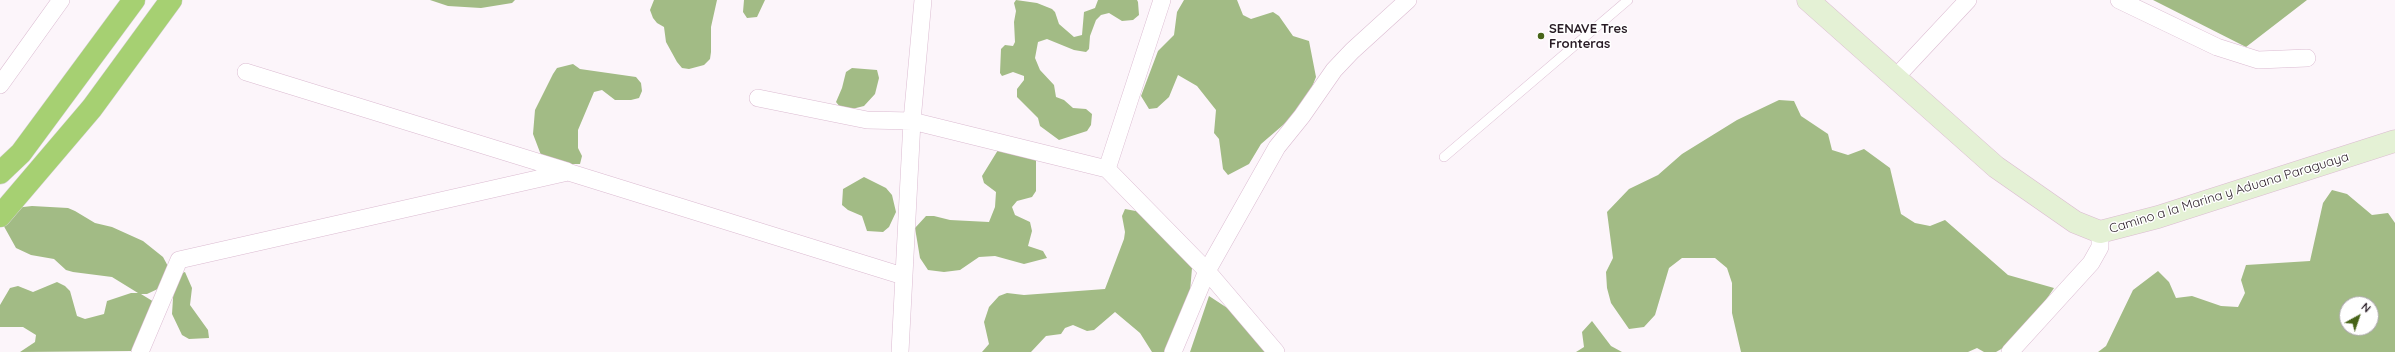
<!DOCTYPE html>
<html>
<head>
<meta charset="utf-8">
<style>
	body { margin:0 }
	#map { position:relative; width:2395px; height:352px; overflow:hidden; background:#fcf5fa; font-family:Quicksand,sans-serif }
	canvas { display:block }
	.north { position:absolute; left:2339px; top:296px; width:40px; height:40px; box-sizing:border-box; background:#fff; border:1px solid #a9a4a8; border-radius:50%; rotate:40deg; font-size:11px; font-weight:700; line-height:16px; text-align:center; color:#281c25 }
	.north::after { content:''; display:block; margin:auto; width:14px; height:18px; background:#476418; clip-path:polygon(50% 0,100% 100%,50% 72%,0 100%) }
</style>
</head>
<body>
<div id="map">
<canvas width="2395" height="352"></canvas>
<div class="north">N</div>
</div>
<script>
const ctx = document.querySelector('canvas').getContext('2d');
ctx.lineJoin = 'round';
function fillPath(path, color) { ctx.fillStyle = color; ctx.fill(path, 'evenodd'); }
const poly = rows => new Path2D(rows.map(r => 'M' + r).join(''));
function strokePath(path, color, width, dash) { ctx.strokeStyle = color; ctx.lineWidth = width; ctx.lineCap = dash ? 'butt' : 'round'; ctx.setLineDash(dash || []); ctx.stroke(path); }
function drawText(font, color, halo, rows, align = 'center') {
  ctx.font = font + ' Quicksand,sans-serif'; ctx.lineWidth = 3; ctx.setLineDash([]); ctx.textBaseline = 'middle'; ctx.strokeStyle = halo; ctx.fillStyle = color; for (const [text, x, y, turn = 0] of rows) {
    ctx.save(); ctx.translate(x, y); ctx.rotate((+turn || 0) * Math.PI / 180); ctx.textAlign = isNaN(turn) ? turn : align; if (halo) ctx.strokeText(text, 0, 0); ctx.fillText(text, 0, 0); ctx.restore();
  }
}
fillPath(poly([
	[430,0,515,0,512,3,481,8,448,6],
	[654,0,717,0,711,27,711,52,710,59,704,65,689,69,682,68,677,62,666,42,664,27,657,23,653,18,650,10],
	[744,0,765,0,757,17,747,18,743,12],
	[1016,0,1037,3,1052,9,1055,12,1059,24,1074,37,1082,35,1084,12,1095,8,1098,0,1137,0,1138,2,1139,15,1133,20,1122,21,1109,13,1101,15,1096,20,1090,36,1089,49,1086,52,1074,50,1047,39,1038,42,1035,58,1040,70,1054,85,1056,97,1064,100,1073,108,1086,109,1092,114,1091,125,1087,131,1059,140,1040,126,1038,118,1017,97,1017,89,1024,80,1024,76,1013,72,1002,76,1000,73,1001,49,1005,45,1013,46,1015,42,1014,22,1016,11,1014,3],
	[1184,0,1237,0,1243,15,1251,19,1273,12,1279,16,1293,36,1309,41,1316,77,1304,107,1261,144,1249,164,1228,175,1223,169,1219,139,1214,133,1216,110,1197,86,1178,75,1169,97,1157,108,1149,109,1141,96,1158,51,1174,35,1177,12],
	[2153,0,2307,0,2246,47],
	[573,64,580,69,636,77,641,83,642,91,639,98,631,100,615,100,602,90,594,92,578,130,578,148,582,156,580,164,564,164,541,155,533,134,535,110,553,74,557,68],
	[852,68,877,70,879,78,875,94,864,106,848,110,841,108,836,102,842,88,846,72],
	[1779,100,1794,101,1801,116,1828,134,1832,150,1848,155,1864,149,1890,168,1901,214,1915,223,1930,226,1945,220,2008,275,2054,288,2040,309,2003,348,1996,352,1984,352,1977,348,1968,352,1741,352,1732,313,1732,283,1727,268,1715,258,1682,258,1669,268,1655,315,1644,327,1629,329,1611,303,1607,288,1606,272,1613,258,1607,212,1629,189,1658,175,1682,154,1737,120],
	[998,150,1036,158,1036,191,1032,197,1017,201,1012,207,1015,215,1030,222,1032,231,1028,246,1043,251,1047,258,1024,264,995,256,979,257,960,270,944,272,928,270,920,258,915,228,926,216,934,216,950,220,989,222,995,207,996,192,984,183,982,176],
	[864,177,886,188,892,195,896,212,889,227,883,232,867,231,862,216,848,210,842,205,843,189],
	[2332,190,2347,194,2372,215,2388,213,2395,223,2395,352,2098,352,2106,346,2133,290,2158,271,2169,282,2176,298,2192,296,2221,306,2238,307,2245,293,2241,280,2246,265,2310,261,2323,203],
	[2347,304,2371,304,2371,328,2347,328],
	[32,206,68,208,75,211,95,223,112,227,143,241,163,257,170,270,162,287,147,294,141,294,159,305,131,351,20,352,35,342,36,335,23,327,0,327,0,305,10,288,18,286,33,292,57,282,65,286,70,291,77,316,85,319,104,314,107,301,131,293,138,293,112,277,73,272,66,270,54,259,31,255,16,248,1,221,6,209],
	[1125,209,1141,212,1192,268,1190,292,1185,312,1177,321,1167,352,1152,352,1140,333,1115,312,1094,330,1087,331,1073,325,1065,328,1061,334,1046,336,1031,352,982,352,989,344,984,322,989,307,999,296,1007,293,1024,295,1105,289,1124,239,1125,232,1122,216],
	[185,272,192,288,190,305,208,330,209,338,189,339,182,335,172,314,174,283,177,275],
	[1209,296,1238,315,1266,352,1190,352],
	[1592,321,1611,346,1622,352,1576,352,1584,347,1582,332]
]), '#a2bb85');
const lane = poly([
	[1444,157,1628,0]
]);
const street = poly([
	[2119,0,2217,47,2258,60,2307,58],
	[246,72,567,171],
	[1896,77,1968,0],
	[0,85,61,0],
	[758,98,867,120,912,121,1107,169,1207,271,1276,352],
	[1107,169,1162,0],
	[140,352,179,260,568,172,903,276],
	[900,352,912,121,923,0],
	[1173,352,1207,271,1277,147,1302,116,1334,70,1352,51,1408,0],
	[2010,352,2091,263,2100,247,2100,232]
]);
const secondary = poly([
	[1808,0,1996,167,2075,222,2100,232,2158,217,2395,141]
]);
const highway = poly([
	[0,173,21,153,134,0],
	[0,216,92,108,171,0]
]);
strokePath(lane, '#dbbbd1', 10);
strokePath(street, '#dbbbd1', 18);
strokePath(secondary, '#dbbbd1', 23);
strokePath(highway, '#d4d2d3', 23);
strokePath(lane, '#fff', 9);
strokePath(street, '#fff', 17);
strokePath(secondary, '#e4f1d5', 22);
strokePath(highway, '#a6d072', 22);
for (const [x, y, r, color] of [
	[1541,36,4,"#476418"]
]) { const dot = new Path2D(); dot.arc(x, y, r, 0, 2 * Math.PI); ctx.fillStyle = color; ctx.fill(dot); strokePath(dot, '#fff', 1.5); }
drawText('bold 13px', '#281c25', '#fff', [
	["SENAVE Tres",1549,29],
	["Fronteras",1549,44]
], 'left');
drawText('13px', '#281c25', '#fff', [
	["Camino a la Marina y Aduana Paraguaya",2229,193,-17]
]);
</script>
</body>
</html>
